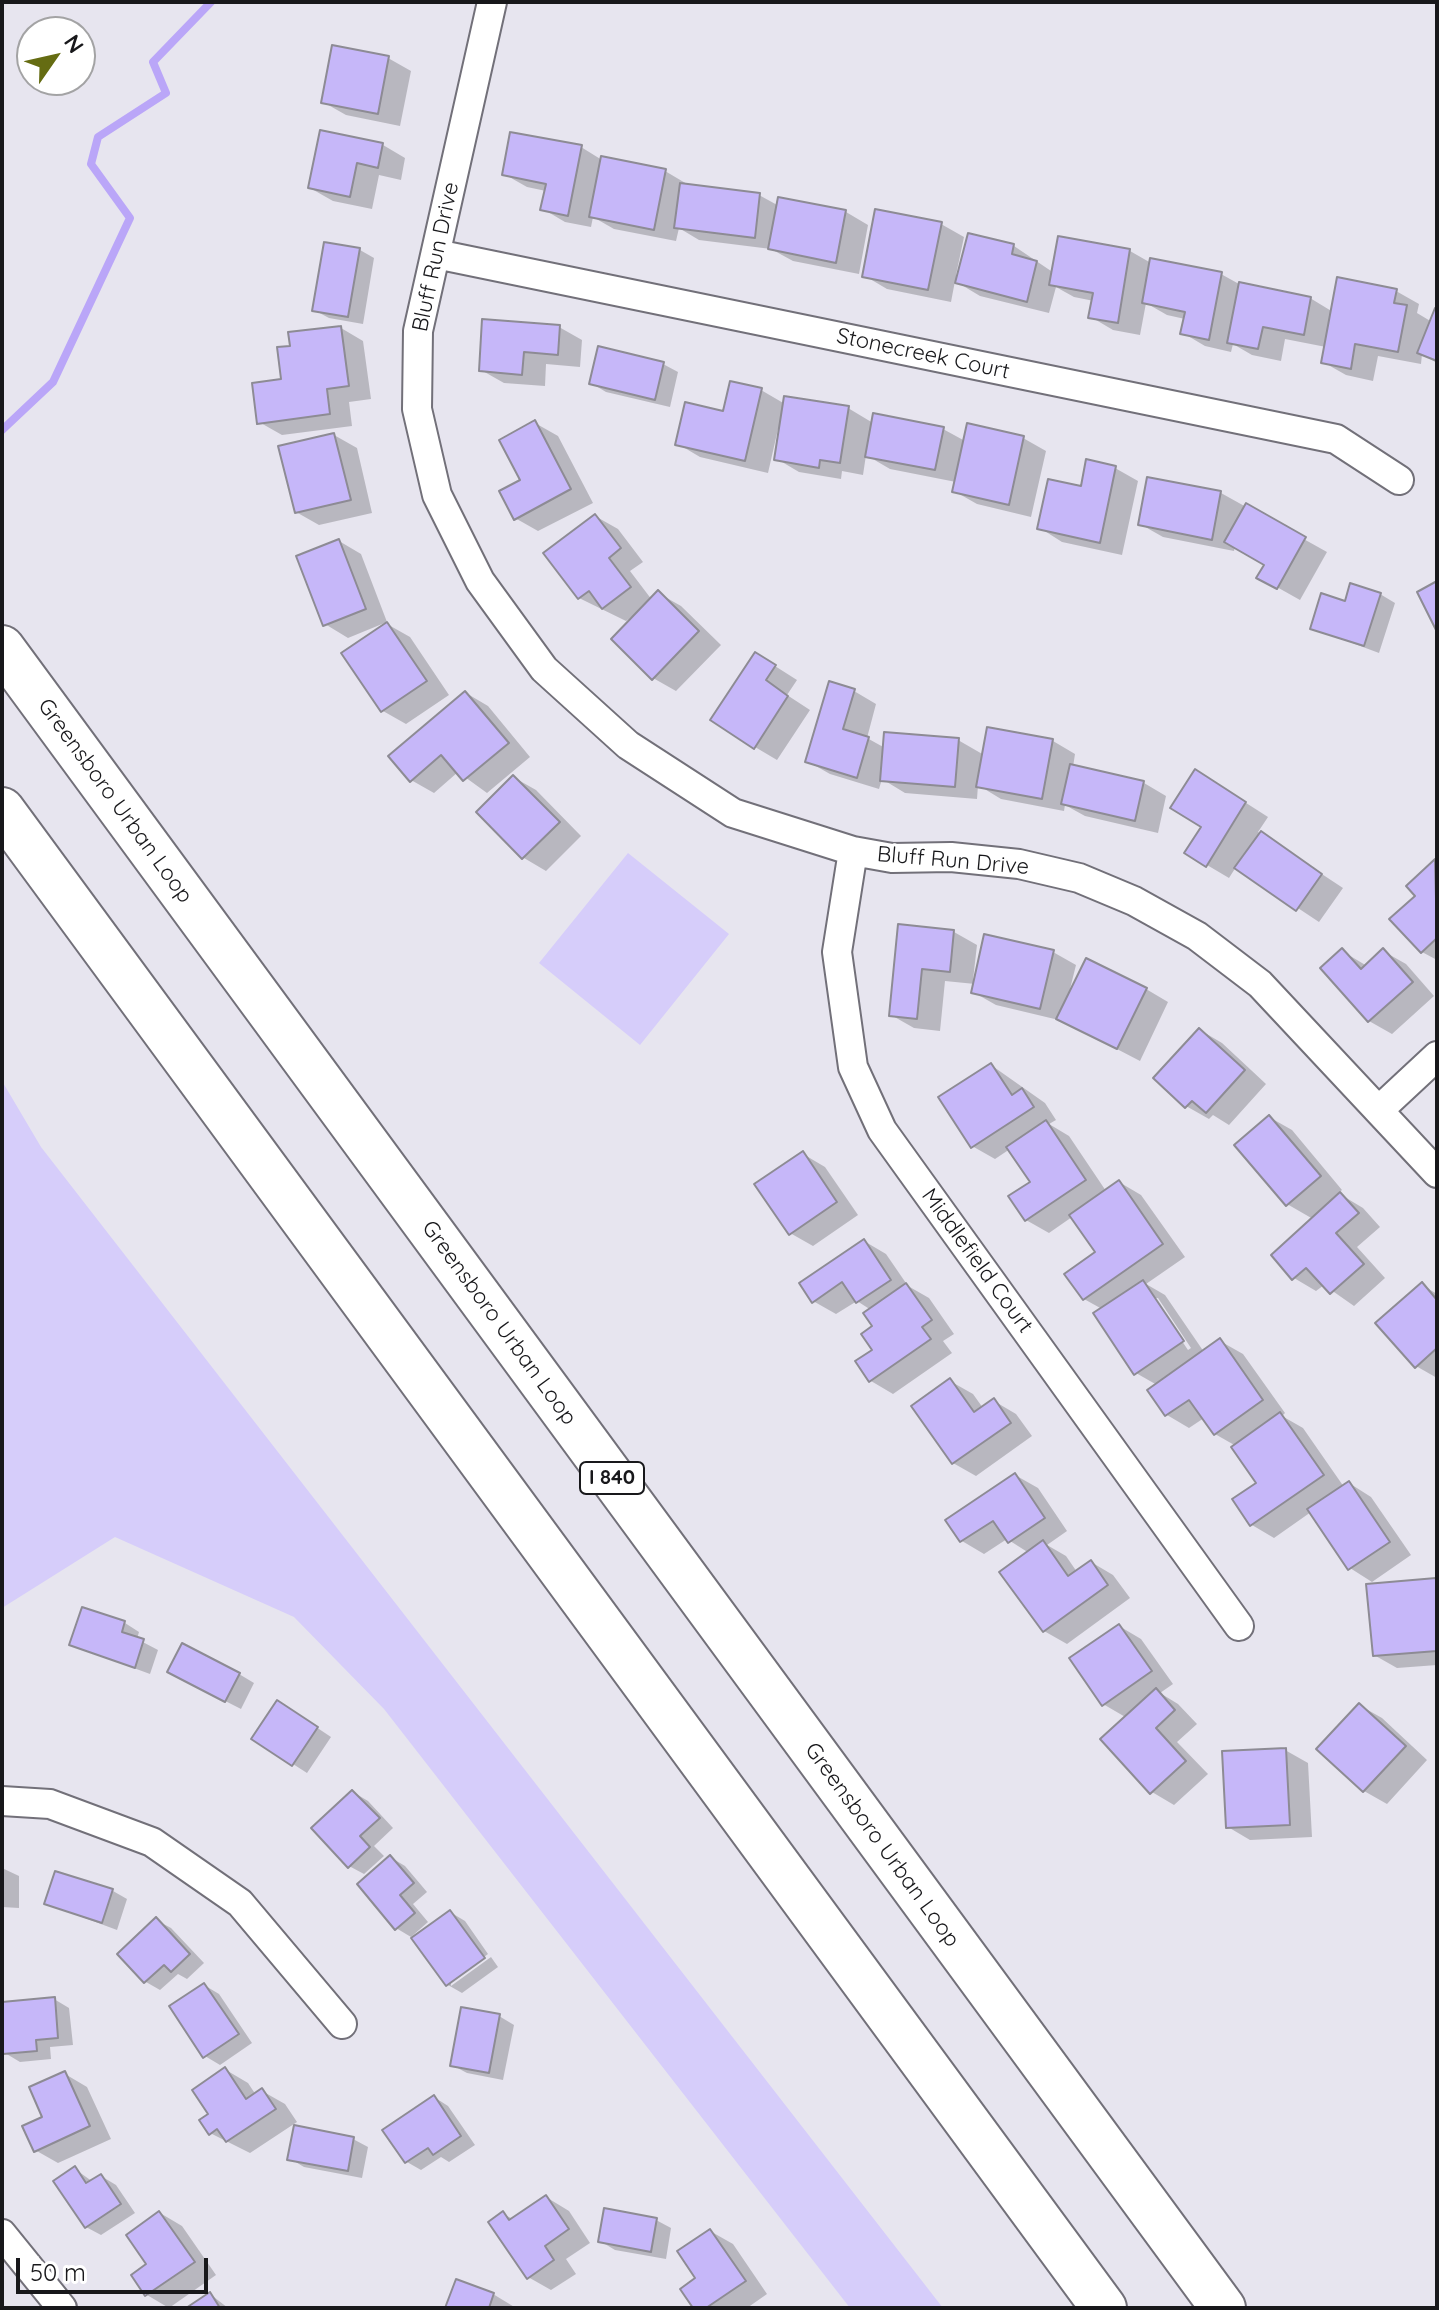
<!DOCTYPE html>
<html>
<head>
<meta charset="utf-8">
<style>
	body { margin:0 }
	#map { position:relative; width:1439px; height:2310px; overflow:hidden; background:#e7e5ef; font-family:Quicksand,sans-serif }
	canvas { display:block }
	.frame { position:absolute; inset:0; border:4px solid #18181b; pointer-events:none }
	.north { position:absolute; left:16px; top:16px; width:80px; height:80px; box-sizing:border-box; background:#fff; border:2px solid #a3a3a4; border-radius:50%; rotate:56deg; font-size:22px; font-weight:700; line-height:32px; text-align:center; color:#18181b }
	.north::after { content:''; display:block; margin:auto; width:28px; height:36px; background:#656c12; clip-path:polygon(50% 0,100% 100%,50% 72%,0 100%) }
	.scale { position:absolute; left:16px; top:2258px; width:192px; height:36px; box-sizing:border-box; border:4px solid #18181b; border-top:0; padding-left:10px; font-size:24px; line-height:28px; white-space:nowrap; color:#18181b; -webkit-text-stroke:6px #fff; paint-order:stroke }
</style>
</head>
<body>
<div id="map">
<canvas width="1439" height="2310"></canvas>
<div class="frame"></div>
<div class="north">N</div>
<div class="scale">50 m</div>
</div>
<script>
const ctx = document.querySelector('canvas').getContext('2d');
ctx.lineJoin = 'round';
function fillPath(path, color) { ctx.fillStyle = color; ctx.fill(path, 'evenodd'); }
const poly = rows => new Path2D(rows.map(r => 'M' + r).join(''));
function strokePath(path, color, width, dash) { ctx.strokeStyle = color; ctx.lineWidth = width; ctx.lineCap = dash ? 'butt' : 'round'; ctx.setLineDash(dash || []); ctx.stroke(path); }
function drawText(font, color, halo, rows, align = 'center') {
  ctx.font = font + ' Quicksand,sans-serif'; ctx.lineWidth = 6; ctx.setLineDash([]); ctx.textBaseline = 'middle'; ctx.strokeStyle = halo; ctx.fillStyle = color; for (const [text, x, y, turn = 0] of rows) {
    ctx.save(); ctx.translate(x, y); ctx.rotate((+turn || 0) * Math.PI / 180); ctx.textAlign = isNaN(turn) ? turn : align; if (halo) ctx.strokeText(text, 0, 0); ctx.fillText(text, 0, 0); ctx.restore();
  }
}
fillPath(poly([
	[628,853,729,934,640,1045,539,963],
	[2,1081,41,1147,943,2308,850,2308,384,1709,294,1617,115,1537,2,1608]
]), '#d6cdfa');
fillPath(poly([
	[388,58,411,71,400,126,346,115,323,102],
	[322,132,383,145,405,158,401,180,379,175,372,209,333,201,310,188],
	[581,147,602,160,665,171,687,184,759,195,779,206,780,199,846,212,868,225,859,274,793,261,771,249,699,240,679,228,676,241,614,229,593,217,591,227,565,222,543,209,546,191,527,187,504,174],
	[941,224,964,237,956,275,960,276,970,235,1014,246,1054,273,1130,251,1151,263,1221,274,1239,284,1310,298,1333,312,1396,291,1419,304,1417,313,1432,322,1437,311,1437,363,1422,354,1421,364,1378,356,1373,381,1346,375,1323,362,1326,347,1285,339,1281,361,1252,355,1233,344,1231,352,1205,346,1183,333,1185,319,1167,315,1146,303,1140,335,1113,330,1091,317,1094,301,1074,297,1056,287,1049,313,980,296,955,281,951,302,887,289,865,276],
	[360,250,374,258,363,324,329,318,314,310],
	[559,327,582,340,580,367,546,364,545,386,504,383,481,370],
	[341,328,363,341,371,399,349,402,352,426,282,435,259,422,284,381,292,347],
	[663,364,678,372,670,407,606,392,591,383],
	[761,390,785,404,848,408,873,423,943,429,965,441,1023,438,1046,451,1031,517,977,504,954,491,956,482,890,469,866,455,863,475,842,471,841,479,799,472,777,459,781,429,778,429,768,473,700,457,678,444],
	[535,423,558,436,593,503,538,531,515,518],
	[334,435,357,448,372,513,319,525,296,512],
	[1115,468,1138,481,1122,555,1062,542,1040,528,1082,488],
	[1221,493,1327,552,1300,600,1259,577,1266,564,1235,546,1234,551,1163,537,1140,524],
	[595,516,618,529,643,562,630,571,652,600,658,593,681,606,721,645,676,691,653,678,634,615,626,621,579,598],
	[339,541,361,554,387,622,348,638,325,624],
	[1380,594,1395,603,1379,653,1312,628,1346,603],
	[387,624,410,637,449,695,406,724,383,711,344,654],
	[756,654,797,680,787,695,810,710,777,760,755,747],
	[854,691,876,704,867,738,885,748,958,740,984,755,1053,741,1075,754,1073,767,1144,783,1166,796,1158,833,1085,816,1065,805,1064,811,1001,799,978,785,977,799,905,793,882,779,879,789,830,774,807,761],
	[466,693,488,706,530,757,487,793,458,772,434,793,411,780],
	[513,777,536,790,581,836,546,871,524,858,478,812],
	[1218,785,1268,817,1258,832,1343,888,1319,922,1236,867,1229,878,1207,865,1204,827],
	[1435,862,1437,863,1437,960,1422,952,1418,896],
	[900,926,954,932,977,945,973,980,1053,952,1076,965,1069,993,1146,989,1168,1002,1140,1061,1063,1021,996,1005,973,992,975,984,945,981,940,1031,914,1028,891,1015],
	[1342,951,1367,966,1383,951,1406,964,1434,996,1392,1034,1369,1021],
	[1200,1030,1222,1043,1266,1084,1229,1125,1213,1115,1209,1119,1186,1106],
	[991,1065,1045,1103,1056,1120,1049,1124,1069,1136,1106,1191,1119,1182,1141,1195,1185,1257,1146,1284,1165,1295,1204,1352,1220,1341,1243,1354,1285,1413,1282,1416,1303,1428,1344,1487,1349,1483,1371,1497,1411,1555,1372,1582,1350,1568,1311,1512,1274,1538,1252,1525,1259,1483,1236,1446,1215,1434,1204,1418,1189,1428,1167,1415,1157,1385,1136,1373,1102,1309,1084,1299,1098,1253,1072,1217,1049,1233,1026,1220,1033,1182,1010,1149,995,1159,972,1146],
	[1153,1298,1158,1298,1191,1348,1188,1350],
	[1269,1117,1292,1130,1342,1190,1338,1193,1363,1208,1380,1227,1357,1247,1385,1278,1354,1306,1324,1285,1316,1291,1294,1278,1313,1219,1287,1204],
	[803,1154,825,1167,858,1215,813,1246,790,1233],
	[864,1241,886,1254,908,1286,929,1298,954,1334,943,1341,952,1353,893,1394,871,1381,874,1350,871,1310,857,1301,836,1314,813,1301],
	[1422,1285,1437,1294,1437,1378,1416,1366],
	[950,1381,973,1394,983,1408,994,1401,1016,1414,1032,1436,976,1476,953,1463],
	[1015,1475,1038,1488,1067,1531,1047,1545,1066,1556,1077,1572,1091,1562,1113,1575,1130,1598,1067,1644,1044,1631,1029,1553,1007,1539,984,1554,962,1541,948,1521],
	[1435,1580,1437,1665,1397,1668,1374,1655],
	[83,1609,125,1623,139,1632,137,1639,158,1650,150,1674,71,1645],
	[1119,1626,1141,1639,1173,1684,1160,1693,1178,1704,1197,1724,1177,1742,1208,1774,1174,1805,1152,1792,1127,1718,1103,1704],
	[239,1674,254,1683,241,1709,184,1680],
	[1359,1705,1382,1718,1427,1760,1387,1804,1364,1791],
	[292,1711,331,1737,307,1773,293,1764],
	[1285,1750,1308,1763,1312,1837,1250,1840,1228,1827],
	[353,1792,368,1801,393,1828,374,1846,384,1856,364,1874,349,1866],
	[390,1857,405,1866,427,1892,413,1904,428,1922,411,1937,396,1928],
	[2,1868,19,1876,19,1908,2,1907],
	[56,1873,113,1891,127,1899,117,1930,47,1904],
	[450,1912,465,1921,488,1954,451,1981,451,1986,491,1957,498,1967,462,1993,448,1985],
	[156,1920,171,1928,204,1963,187,1979,178,1974,160,1990,146,1982,120,1954],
	[204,1985,219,1994,252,2043,220,2065,205,2056],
	[54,1999,69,2008,73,2045,50,2047,51,2059,20,2062,5,2053,2,2004],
	[499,2016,514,2025,503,2080,467,2073,452,2065],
	[226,2070,248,2083,256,2095,262,2091,285,2104,297,2122,250,2153,210,2133,210,2115],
	[65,2074,87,2087,111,2139,58,2163,35,2150,45,2118],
	[434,2097,448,2106,475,2145,449,2162,441,2157,421,2170,407,2162],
	[353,2139,368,2147,362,2178,304,2167,289,2158],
	[75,2169,93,2182,101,2176,116,2185,135,2213,101,2235,86,2227],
	[546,2197,569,2211,590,2243,566,2259,576,2274,551,2290,528,2277,503,2214,513,2219],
	[160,2213,182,2226,216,2275,169,2308,147,2295],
	[656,2220,671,2228,666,2259,615,2250,600,2241],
	[710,2231,733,2244,767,2294,747,2308,695,2308,698,2279],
	[210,2294,228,2308,189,2308],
	[493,2294,516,2308,448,2308]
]), '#0003');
strokePath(poly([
	[2,430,53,382,130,218,91,164,98,137,166,93,153,62,211,2]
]), '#baa6f8', 8);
const building = poly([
	[332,45,389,56,378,114,321,103,332,45],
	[320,130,383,143,378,168,357,163,350,197,308,188,320,130],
	[510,132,582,145,568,216,540,210,546,184,502,175,510,132],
	[601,156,666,169,654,230,589,217,601,156],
	[680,183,760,193,755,238,674,228,680,183],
	[778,197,846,210,836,263,768,249,778,197],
	[875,209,942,222,928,290,862,277,875,209],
	[968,233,1014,244,1012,254,1037,261,1027,302,955,283,968,233],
	[1058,236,1130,249,1118,323,1088,318,1093,293,1049,285,1058,236],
	[324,242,360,248,348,317,312,311,324,242],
	[1150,258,1222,272,1209,340,1180,334,1185,312,1142,303,1150,258],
	[1337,277,1397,289,1394,303,1407,305,1398,352,1355,344,1351,369,1321,363,1337,277],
	[1239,282,1311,297,1304,335,1263,327,1258,349,1227,343,1239,282],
	[1435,308,1437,309,1437,361,1417,353,1435,308],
	[482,319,560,325,558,355,524,352,522,375,479,371,482,319],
	[341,326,349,386,327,389,330,414,257,424,252,383,281,379,277,347,290,346,288,332,341,326],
	[598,346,664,362,655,400,589,384,598,346],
	[730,381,762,388,745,461,675,445,685,402,723,411,730,381],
	[784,396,849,406,840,463,820,460,819,468,774,460,784,396],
	[873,413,944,427,935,470,865,457,873,413],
	[535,420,571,489,514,520,499,491,520,480,499,440,535,420],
	[967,423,1024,436,1009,505,952,492,967,423],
	[334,433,351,500,295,513,278,446,334,433],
	[1086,459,1116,466,1100,543,1037,529,1048,479,1081,486,1086,459],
	[1147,477,1221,491,1212,540,1138,525,1147,477],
	[1246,503,1306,537,1277,589,1256,578,1264,565,1224,542,1246,503],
	[595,514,621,548,609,558,631,587,602,609,589,591,578,599,543,553,595,514],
	[339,539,366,609,323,626,296,556,339,539],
	[1437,581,1437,632,1417,592,1437,581],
	[1350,583,1381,593,1364,646,1310,629,1321,593,1345,601,1350,583],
	[658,590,699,631,652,680,611,639,658,590],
	[387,622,427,681,381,712,341,653,387,622],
	[755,652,776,665,766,680,788,696,754,749,710,720,755,652],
	[829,681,855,689,843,729,869,737,857,778,805,762,829,681],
	[465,691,509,743,463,781,441,755,410,782,388,756,465,691],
	[987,727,1053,739,1042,799,976,787,987,727],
	[884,732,959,738,955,787,880,781,884,732],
	[1070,764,1144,781,1135,821,1061,804,1070,764],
	[1195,769,1246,802,1206,867,1184,853,1201,827,1170,808,1195,769],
	[513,775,560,822,522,859,476,812,513,775],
	[1261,831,1322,874,1296,911,1234,868,1261,831],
	[1435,859,1437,938,1421,953,1389,919,1415,896,1406,886,1435,859],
	[898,924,954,930,950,972,922,969,917,1019,889,1016,898,924],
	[984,934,1054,950,1040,1009,971,993,984,934],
	[1342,948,1361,969,1383,948,1413,982,1368,1022,1320,968,1342,948],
	[1086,958,1147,988,1117,1049,1056,1019,1086,958],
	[1199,1028,1245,1070,1206,1113,1192,1101,1185,1108,1153,1078,1199,1028],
	[991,1063,1012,1095,1022,1088,1034,1107,971,1148,938,1097,991,1063],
	[1269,1115,1321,1176,1286,1206,1234,1145,1269,1115],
	[1046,1120,1086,1180,1025,1221,1008,1196,1030,1182,1006,1147,1046,1120],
	[803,1151,837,1202,789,1235,754,1184,803,1151],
	[1119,1180,1163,1244,1083,1300,1064,1274,1095,1252,1069,1215,1119,1180],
	[1340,1192,1359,1213,1336,1233,1364,1264,1330,1294,1306,1268,1292,1280,1271,1255,1340,1192],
	[864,1239,891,1280,856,1303,842,1282,812,1303,799,1283,864,1239],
	[1143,1280,1184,1341,1134,1375,1093,1313,1143,1280],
	[1422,1282,1437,1300,1437,1348,1415,1368,1375,1323,1422,1282],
	[906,1283,932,1320,922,1327,931,1339,869,1382,855,1361,872,1350,861,1334,872,1326,863,1313,906,1283],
	[1220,1338,1263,1400,1214,1435,1189,1400,1165,1416,1147,1390,1220,1338],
	[950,1378,974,1412,994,1398,1011,1423,952,1464,911,1406,950,1378],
	[1280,1412,1324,1475,1250,1526,1232,1499,1256,1483,1231,1447,1280,1412],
	[1015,1473,1045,1518,1008,1543,993,1521,960,1542,945,1520,1015,1473],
	[1349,1481,1390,1542,1348,1570,1307,1509,1349,1481],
	[1043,1540,1068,1576,1091,1560,1108,1585,1043,1632,999,1572,1043,1540],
	[1436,1578,1437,1651,1373,1656,1366,1584,1436,1578],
	[82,1607,125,1621,122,1632,144,1639,135,1668,69,1645,82,1607],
	[1119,1624,1152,1671,1102,1706,1069,1658,1119,1624],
	[182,1643,240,1673,225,1702,167,1672,182,1643],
	[1156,1688,1175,1710,1156,1728,1186,1761,1150,1794,1100,1739,1156,1688],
	[277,1700,318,1727,292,1766,251,1739,277,1700],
	[1359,1703,1406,1746,1363,1792,1316,1749,1359,1703],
	[1286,1748,1290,1825,1226,1828,1222,1751,1286,1748],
	[352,1790,380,1818,360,1836,370,1847,348,1868,311,1828,352,1790],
	[390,1855,414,1883,400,1895,415,1913,395,1930,357,1884,390,1855],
	[55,1871,113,1889,102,1923,44,1904,55,1871],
	[450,1910,485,1958,446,1986,411,1938,450,1910],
	[156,1917,190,1954,171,1972,164,1965,144,1983,117,1954,156,1917],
	[204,1983,239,2034,203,2058,169,2006,204,1983],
	[55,1997,58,2038,36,2040,37,2051,3,2054,2,2002,55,1997],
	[461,2007,500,2014,489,2073,450,2066,461,2007],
	[225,2067,246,2099,262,2088,276,2109,226,2142,217,2129,209,2135,199,2120,208,2114,192,2090,225,2067],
	[65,2071,90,2126,34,2152,22,2126,42,2117,29,2087,65,2071],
	[434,2095,461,2136,433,2155,428,2148,405,2163,382,2130,434,2095],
	[294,2125,354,2137,348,2171,287,2160,294,2125],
	[75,2166,86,2183,101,2174,121,2204,85,2228,53,2181,75,2166],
	[546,2195,569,2229,545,2246,554,2260,527,2279,488,2222,503,2211,509,2220,546,2195],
	[604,2208,657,2218,651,2252,598,2242,604,2208],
	[159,2211,195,2262,145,2296,131,2275,146,2264,126,2235,159,2211],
	[710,2229,746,2281,706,2308,693,2308,680,2289,695,2278,677,2251,710,2229],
	[456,2279,494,2293,489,2308,445,2308,456,2279],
	[210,2292,220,2308,186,2308,210,2292]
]);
fillPath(building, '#c6b7f9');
strokePath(building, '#8d8b94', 2);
const street = poly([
	[492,2,418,331,417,409,437,495,480,581,544,669,628,745,733,813,853,851,892,858,951,857,1019,864,1079,878,1134,901,1197,936,1260,984,1437,1173],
	[436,254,1336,439,1399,480],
	[853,851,837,952,853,1067,882,1130,1239,1626],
	[1379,1110,1437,1056],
	[2,1801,50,1804,152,1842,240,1903,342,2024],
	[2,2234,62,2308]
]);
const highway = poly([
	[2,648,1223,2308],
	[2,810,1104,2308]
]);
strokePath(street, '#727079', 32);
strokePath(highway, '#727079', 48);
strokePath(street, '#fff', 28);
strokePath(highway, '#fff', 44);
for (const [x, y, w] of [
	[612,1478,64]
]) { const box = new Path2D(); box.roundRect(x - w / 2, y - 16, w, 32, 6); ctx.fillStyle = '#fff'; ctx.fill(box); strokePath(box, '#18181b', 2); }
drawText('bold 20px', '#18181b', null, [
	["I 840",612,1478]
]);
drawText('22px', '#18181b', '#fff', [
	["Bluff Run Drive",436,257,-78],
	["Stonecreek Court",923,354,12],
	["Greensboro Urban Loop",115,801,54],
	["Bluff Run Drive",953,861,5],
	["Middlefield Court",977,1261,54],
	["Greensboro Urban Loop",499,1323,54],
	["Greensboro Urban Loop",882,1845,54]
]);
</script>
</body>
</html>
